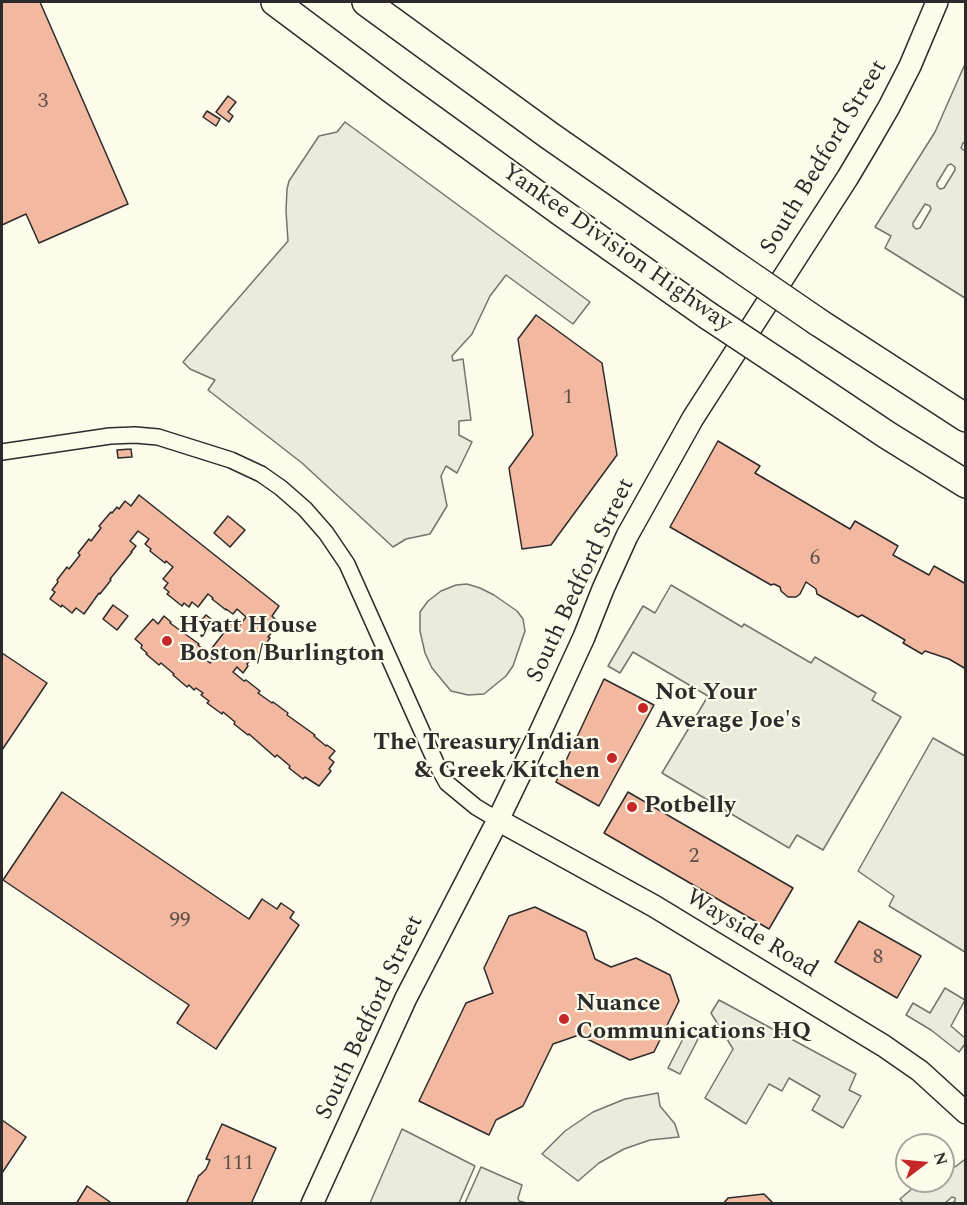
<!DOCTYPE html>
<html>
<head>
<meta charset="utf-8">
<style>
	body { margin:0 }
	#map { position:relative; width:967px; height:1205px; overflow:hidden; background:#fdfbea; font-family:Spectral,serif }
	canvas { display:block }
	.frame { position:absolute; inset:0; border:3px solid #2b2b2b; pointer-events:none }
	.north { position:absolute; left:895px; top:1133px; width:60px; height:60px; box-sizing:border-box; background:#fdfbea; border:2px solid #a9a89e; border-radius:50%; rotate:74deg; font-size:16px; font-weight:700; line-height:24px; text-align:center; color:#2b2b2b }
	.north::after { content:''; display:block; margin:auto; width:21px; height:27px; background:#c62828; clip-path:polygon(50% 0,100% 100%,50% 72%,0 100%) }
</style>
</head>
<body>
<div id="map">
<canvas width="967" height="1205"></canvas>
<div class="frame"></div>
<div class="north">N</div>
</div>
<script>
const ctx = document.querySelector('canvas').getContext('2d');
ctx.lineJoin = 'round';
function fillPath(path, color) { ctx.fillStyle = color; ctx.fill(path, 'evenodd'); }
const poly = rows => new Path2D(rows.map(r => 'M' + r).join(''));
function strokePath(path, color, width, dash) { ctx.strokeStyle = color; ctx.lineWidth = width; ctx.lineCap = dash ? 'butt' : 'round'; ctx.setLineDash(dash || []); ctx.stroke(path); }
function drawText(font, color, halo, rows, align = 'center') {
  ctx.font = font + ' Spectral,serif'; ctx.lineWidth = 4.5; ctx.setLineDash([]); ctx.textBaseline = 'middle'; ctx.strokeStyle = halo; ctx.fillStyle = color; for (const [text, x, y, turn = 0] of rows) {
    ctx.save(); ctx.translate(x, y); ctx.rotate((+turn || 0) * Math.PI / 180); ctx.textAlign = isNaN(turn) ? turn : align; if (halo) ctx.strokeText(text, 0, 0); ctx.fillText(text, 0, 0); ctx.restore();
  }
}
const green = poly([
	[467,584,480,588,494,595,517,611,523,619,525,631,513,666,506,676,484,694,468,695,451,691,432,668,425,653,420,631,420,612,428,601,441,591,456,585,467,584]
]);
fillPath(green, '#ecebdb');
strokePath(green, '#74746e', 1.5);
const parking = poly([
	[965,64,965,142,963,143,961,148,966,152,965,298,885,248,891,236,875,227,935,132,965,64],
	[951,164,955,167,955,170,944,188,940,189,937,186,937,183,948,165,951,164],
	[925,204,930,206,931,209,920,228,916,229,913,226,913,223,925,204],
	[345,122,590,302,573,324,506,275,490,296,472,334,452,356,453,361,463,359,471,420,459,421,459,435,472,442,457,473,446,466,441,476,447,506,430,534,406,539,393,547,302,463,208,390,215,380,190,369,183,362,288,241,286,211,287,189,289,181,319,136,337,132,345,122],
	[671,585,742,627,744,624,811,663,815,657,876,693,872,700,901,717,823,850,797,835,789,848,662,773,708,696,633,652,620,673,608,666,643,606,655,613,671,585],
	[933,738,965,756,965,952,889,906,894,896,858,871,933,738],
	[945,988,965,1000,951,1026,965,1038,965,1044,959,1052,931,1030,906,1015,913,1003,930,1013,945,988],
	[719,1000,856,1074,849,1090,861,1096,843,1128,812,1110,820,1096,789,1078,782,1091,769,1084,746,1124,705,1098,733,1049,711,1013,719,1000],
	[686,1033,698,1039,680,1074,668,1068,686,1033],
	[658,1093,660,1106,675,1124,679,1137,650,1140,624,1149,599,1163,578,1181,542,1154,565,1131,593,1112,625,1099,658,1093],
	[402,1129,475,1166,459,1203,370,1203,402,1129],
	[947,1159,955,1167,964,1160,965,1162,965,1203,952,1203,955,1201,955,1198,952,1197,945,1203,903,1203,900,1199,921,1181,943,1181,943,1162,947,1159],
	[481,1167,522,1185,518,1198,519,1201,527,1203,465,1203,481,1167]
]);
fillPath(parking, '#eceadb');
strokePath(parking, '#74746e', 1.5);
const building = poly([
	[2,2,40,2,128,204,39,243,26,214,2,225,2,2],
	[228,96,236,102,228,112,233,116,229,122,216,112,228,96],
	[207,111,220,119,216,126,203,117,207,111],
	[536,315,602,363,617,455,551,545,522,549,509,468,533,435,518,339,536,315],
	[718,441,760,466,755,473,850,529,855,521,898,546,893,555,929,575,934,566,966,584,966,669,949,659,925,651,922,654,903,643,905,640,862,615,858,617,817,594,816,589,806,582,800,594,796,597,788,597,781,591,780,587,774,584,771,585,670,527,718,441],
	[131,449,132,457,118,458,117,450,131,449],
	[139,495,279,606,272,616,277,621,271,629,273,631,268,637,270,638,259,653,257,652,247,664,248,666,243,673,237,667,233,672,244,681,246,680,260,691,258,693,272,703,273,702,288,713,287,715,315,735,314,736,326,746,327,745,335,751,329,758,334,762,329,769,331,771,319,786,305,777,303,779,289,768,290,766,277,755,275,757,249,734,248,735,234,724,235,722,223,712,222,714,207,703,209,701,201,695,203,693,196,688,194,690,189,685,187,687,173,675,174,674,161,663,159,665,146,654,147,653,141,648,142,645,135,639,153,619,158,624,164,616,171,622,170,623,199,644,198,645,204,650,200,655,210,663,218,653,212,648,233,621,239,626,246,617,237,609,233,614,226,609,226,610,212,599,213,598,208,594,198,607,192,602,189,607,184,603,182,606,167,594,169,592,164,588,168,583,163,579,173,567,166,561,165,563,150,551,151,549,145,544,149,539,138,531,130,541,136,546,131,552,132,552,110,579,111,580,100,594,99,593,84,614,76,608,72,613,62,605,61,607,50,599,55,592,52,590,58,582,57,580,67,567,69,569,80,555,78,553,89,539,91,541,101,528,99,526,111,512,112,513,117,507,119,509,125,501,131,506,139,495],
	[228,516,245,530,230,547,214,533,228,516],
	[113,605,128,616,117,630,103,619,113,605],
	[206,615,215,622,208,630,199,623,206,615],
	[2,653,47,683,2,750,2,653],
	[604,679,654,705,599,806,556,782,604,679],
	[62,792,249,919,262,899,277,909,281,903,294,912,290,918,299,925,216,1049,177,1023,189,1005,3,880,62,792],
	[628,792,793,888,769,929,604,833,628,792],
	[535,907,586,932,595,959,611,967,636,958,670,975,679,1001,654,1052,630,1060,579,1035,553,1044,523,1106,496,1120,489,1135,419,1101,466,1003,493,993,484,968,509,916,535,907],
	[859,921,921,956,897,998,835,962,859,921],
	[2,1120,26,1137,2,1173,2,1120],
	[222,1124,276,1148,251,1204,186,1204,199,1175,200,1175,206,1169,210,1160,206,1159,222,1124],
	[87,1186,113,1204,76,1204,87,1186],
	[764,1194,774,1204,723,1204,728,1198,764,1194]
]);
fillPath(building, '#f2b8a0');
strokePath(building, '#2b2b2b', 1.5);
const minor = poly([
	[2,452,110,436,135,435,158,437,231,460,261,474,281,488,305,509,326,533,347,564,437,765,447,783,476,807,498,820]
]);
const secondary = poly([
	[498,820,654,906,884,1046,920,1071,966,1113],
	[312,1204,406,998,498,820,538,737,584,637,603,589,627,536,693,418,848,177,867,145,889,107,910,66,937,2]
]);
const motorway = poly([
	[275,2,394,91,561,212,707,315],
	[366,2,550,136,735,265],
	[818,322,966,418],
	[790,370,887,435,966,484]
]);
strokePath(minor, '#2b2b2b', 18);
strokePath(secondary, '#2b2b2b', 24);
strokePath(motorway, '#2b2b2b', 30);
strokePath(minor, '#fdfbea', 15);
strokePath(secondary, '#fdfbea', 21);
strokePath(motorway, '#fdfbea', 27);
const motorwayBridge = poly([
	[735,265,818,322],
	[707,315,790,370]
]);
strokePath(motorwayBridge, '#2b2b2b', 30, []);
strokePath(motorwayBridge, '#fdfbea', 27);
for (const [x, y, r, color] of [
	[167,641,6,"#c62828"],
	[643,708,6,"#c62828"],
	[612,758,6,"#c62828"],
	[632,807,6,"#c62828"],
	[564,1019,6,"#c62828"]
]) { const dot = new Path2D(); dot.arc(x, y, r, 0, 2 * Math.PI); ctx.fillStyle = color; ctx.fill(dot); strokePath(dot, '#fdfbea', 2); }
drawText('21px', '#5d4e48', null, [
	["3",43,103],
	["1",568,399],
	["6",815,560],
	["2",694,858],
	["99",180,922],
	["8",878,959],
	["111",238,1165]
]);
drawText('24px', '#2b2b2b', '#fdfbea', [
	["South Bedford Street",825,158,-59],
	["Yankee Division Highway",616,249,35],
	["South Bedford Street",582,581,-65],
	["Wayside Road",751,935,31],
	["South Bedford Street",371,1018,-65]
]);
drawText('bold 24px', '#2b2b2b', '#fdfbea', [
	["Hyatt House",179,627],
	["Boston/Burlington",179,655],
	["Not Your",655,694],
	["Average Joe's",655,722],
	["The Treasury Indian",600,744,"right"],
	["& Greek Kitchen",600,772,"right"],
	["Potbelly",644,807],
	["Nuance",576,1005],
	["Communications HQ",576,1033]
], 'left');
</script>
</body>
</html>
